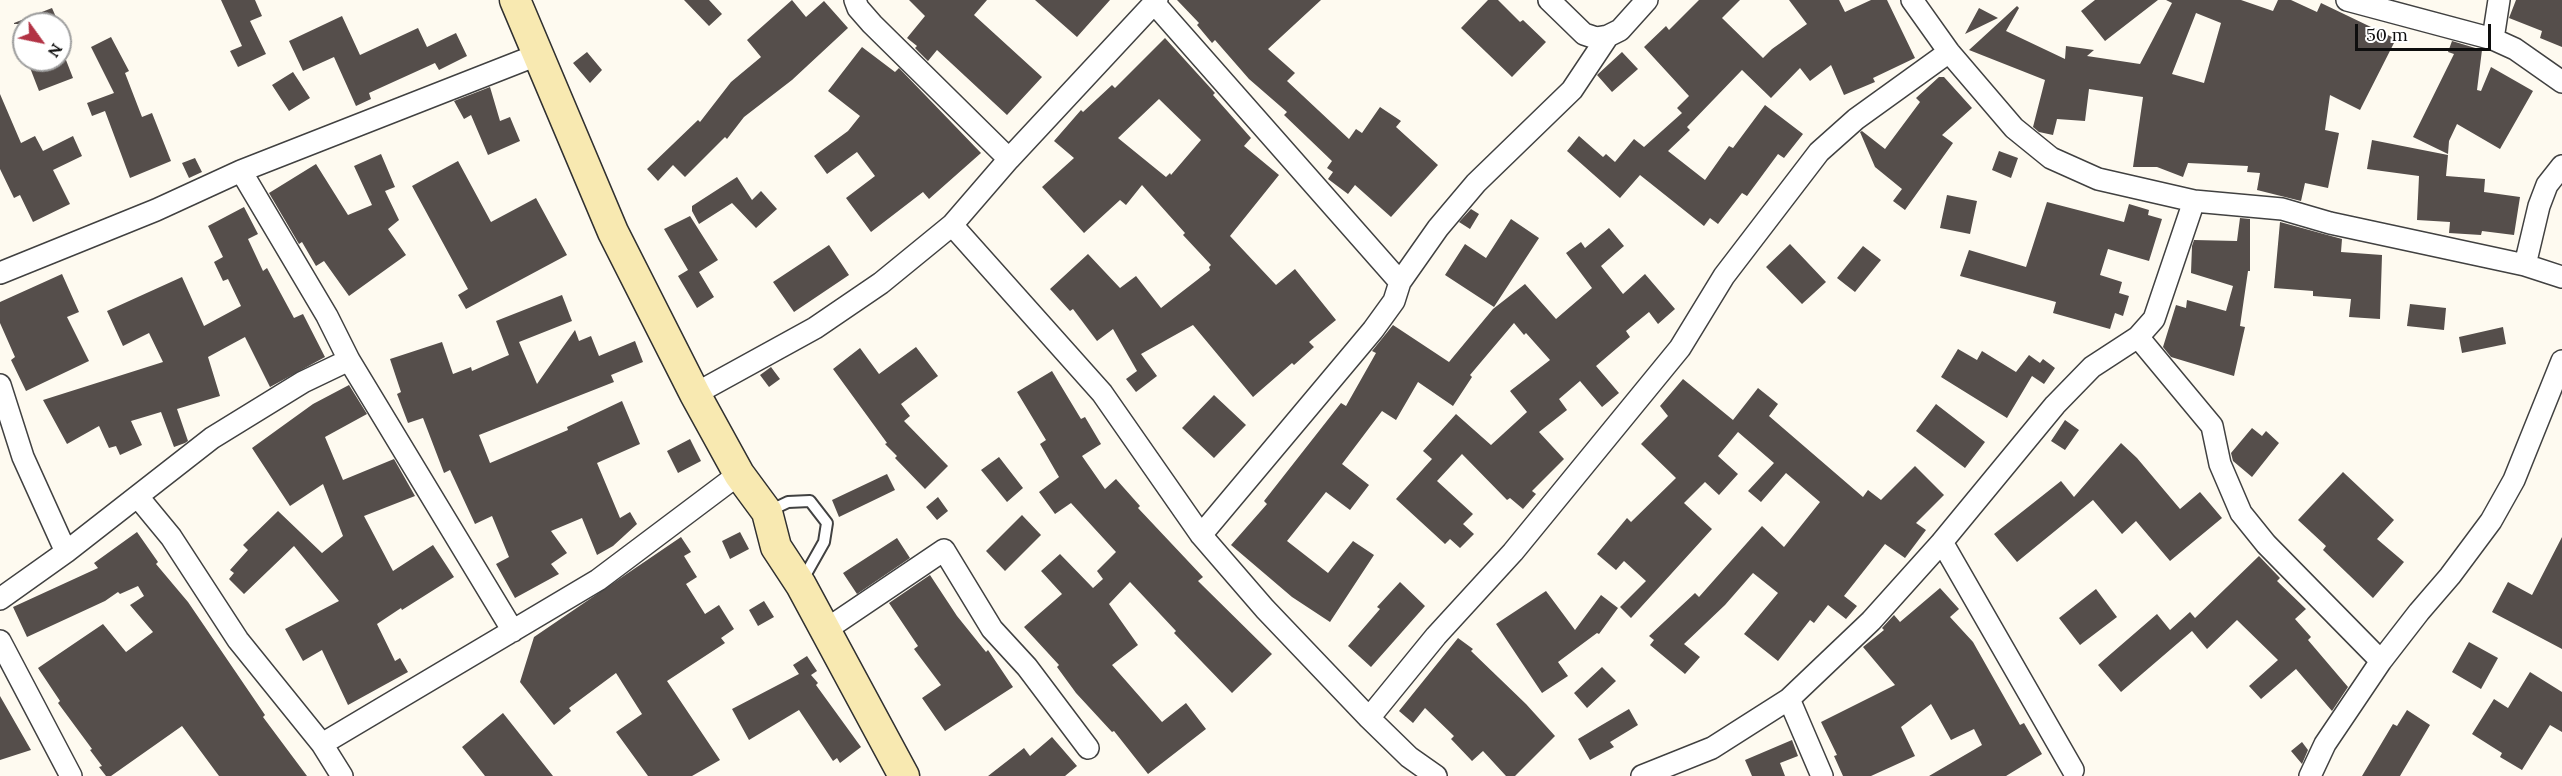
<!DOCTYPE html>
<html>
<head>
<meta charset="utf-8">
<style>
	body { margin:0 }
	#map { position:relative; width:2562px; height:776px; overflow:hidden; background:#fefaf0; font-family:Lora,serif }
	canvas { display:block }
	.north { position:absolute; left:12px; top:12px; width:60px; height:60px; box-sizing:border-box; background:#fff; border:2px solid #9f9f9f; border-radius:50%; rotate:123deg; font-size:16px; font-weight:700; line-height:24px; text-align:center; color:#0e0e0e }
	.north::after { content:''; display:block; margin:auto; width:21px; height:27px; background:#b23244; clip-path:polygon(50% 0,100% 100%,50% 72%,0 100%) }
	.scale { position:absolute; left:2355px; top:24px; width:136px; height:27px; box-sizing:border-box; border:3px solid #0e0e0e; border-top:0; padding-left:8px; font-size:18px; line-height:21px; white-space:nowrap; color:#0e0e0e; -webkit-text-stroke:4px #fff; paint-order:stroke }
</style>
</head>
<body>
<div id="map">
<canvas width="2562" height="776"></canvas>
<div class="north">N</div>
<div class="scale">50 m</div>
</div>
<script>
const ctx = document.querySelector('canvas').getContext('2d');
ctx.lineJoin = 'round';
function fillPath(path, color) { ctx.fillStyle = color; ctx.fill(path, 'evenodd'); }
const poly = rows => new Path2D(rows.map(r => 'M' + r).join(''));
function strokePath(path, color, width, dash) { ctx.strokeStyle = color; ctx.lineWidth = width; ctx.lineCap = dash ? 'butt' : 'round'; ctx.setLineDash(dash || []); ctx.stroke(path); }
fillPath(poly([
	[221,0,255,0,262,16,250,21,266,54,238,67,230,51,242,46],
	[684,0,709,0,722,14,709,26],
	[792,0,806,17,824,1,848,28,792,80,744,117,727,139,725,137,685,177,673,165,658,181,647,169,698,120,700,122,731,82,761,57,747,40],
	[909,0,987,0,974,15,1042,77,1007,115,937,50,928,61,915,48,917,46,907,38,925,16],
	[1035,0,1110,0,1077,37],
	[1177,0,1321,0,1268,49,1295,73,1287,81,1349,139,1356,129,1362,133,1380,107,1401,121,1396,127,1438,165,1391,217,1355,185,1348,194,1328,179,1333,172,1327,168,1332,161,1284,115,1287,112,1249,79,1215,40,1212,43,1197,25,1199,23],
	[1488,0,1498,0,1520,22,1523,20,1546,42,1512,77,1461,28],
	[1699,0,1740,0,1722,18,1763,58,1772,49,1807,24,1789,0,1839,0,1845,12,1871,0,1887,0,1915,58,1873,78,1875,82,1844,95,1831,65,1810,81,1800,68,1771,98,1742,70,1687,127,1690,130,1668,151,1705,180,1729,146,1733,148,1765,105,1803,134,1784,158,1778,154,1747,196,1742,193,1718,224,1710,218,1704,226,1640,175,1620,198,1567,151,1579,136,1603,157,1606,154,1615,162,1634,139,1644,147,1682,113,1677,108,1689,96,1644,47,1666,26,1669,30],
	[2095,0,2158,0,2105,41,2081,11],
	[2166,0,2241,0,2273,11,2278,0,2291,0,2317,12,2321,3,2396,39,2360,110,2330,95,2325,130,2339,133,2328,188,2305,183,2301,201,2257,190,2260,173,2247,172,2248,166,2188,163,2183,177,2157,167,2133,167,2143,97,2089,89,2085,121,2057,119,2053,135,2039,132,2033,127,2045,80,1969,50,2017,6,2019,8,2006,31,2065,59,2066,46,2094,50,2087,56,2140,64,2172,3],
	[2196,13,2221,23,2204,83,2172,74],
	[2516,0,2562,0,2562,47,2540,38,2542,31,2509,18],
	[52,8,59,24,14,24,14,23],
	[1979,8,1998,18,1965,34],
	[342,16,360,55,418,28,427,47,456,33,467,56,439,70,435,63,369,93,371,99,356,106,334,57,303,71,289,41],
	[111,37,129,71,125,73,142,117,152,113,171,161,130,178,105,111,92,116,87,103,114,93,91,47],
	[1165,38,1215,93,1213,95,1251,138,1244,146,1279,175,1230,236,1276,285,1295,269,1336,320,1309,342,1314,347,1294,365,1292,363,1253,397,1193,325,1141,354,1157,376,1136,392,1126,379,1137,371,1113,329,1097,341,1073,309,1070,311,1050,289,1088,254,1120,288,1136,276,1161,308,1210,270,1209,267,1211,265,1183,235,1185,233,1142,185,1126,205,1120,200,1084,233,1042,187,1074,158,1054,141,1081,110,1083,112,1112,85,1115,88],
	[1159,99,1201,140,1171,175,1170,173,1166,177,1118,138],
	[2452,41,2482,50,2477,90,2481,91,2491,67,2533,91,2500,149,2457,124,2449,141,2448,154,2413,137,2454,54,2448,52],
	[862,47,895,72,899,68,981,153,929,199,923,192,871,232,846,198,875,176,857,152,827,174,814,156,848,131,860,116,828,91],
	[587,52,602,70,590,83,573,63],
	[1622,52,1638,69,1612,92,1597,75],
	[27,60,66,60,73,78,39,91],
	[293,72,310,98,289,111,272,85],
	[1939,77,1944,77,1972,108,1942,135,1953,143,1905,210,1893,201,1902,189,1875,167,1860,132,1862,131,1885,149,1920,102,1916,98],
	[490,87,500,121,510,117,520,141,488,155,471,115,464,119,454,101],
	[0,94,21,143,35,136,43,151,73,136,82,156,53,170,70,204,33,222,20,195,14,198,0,169],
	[2372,140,2448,155,2446,176,2485,179,2484,192,2520,197,2514,235,2482,231,2481,235,2449,233,2450,222,2417,220,2419,176,2367,169],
	[1999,151,2018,158,2011,178,1992,170],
	[381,154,395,187,385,191,399,220,388,229,406,255,349,296,324,261,316,266,302,242,299,244,269,193,316,164,348,215,372,205,354,166],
	[195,158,202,172,189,178,182,163],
	[458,161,491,222,536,198,567,255,466,309,458,295,468,289,412,186],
	[737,177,752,200,761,191,777,209,756,228,732,203,699,224,692,211,692,206],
	[1947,195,1977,201,1970,234,1940,228],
	[2047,202,2124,222,2129,204,2149,210,2148,215,2162,219,2149,261,2108,249,2100,275,2122,282,2119,293,2129,296,2123,316,2115,313,2110,329,2053,313,2056,302,1960,276,1969,250,2026,267],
	[244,207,258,234,248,239,263,271,267,268,294,318,303,314,325,357,270,387,245,337,208,357,220,396,177,409,188,441,185,443,174,447,161,412,131,421,142,445,120,455,116,446,109,448,99,426,67,444,43,400,163,362,149,333,123,346,107,311,182,277,204,326,241,306,228,279,223,281,214,262,223,257,208,226],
	[1471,209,1479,214,1470,229,1459,222],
	[690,216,718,260,699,272,714,297,697,308,678,276,688,270,664,229],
	[2240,218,2250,219,2250,271,2248,271,2240,326,2245,327,2234,376,2171,357,2163,347,2176,305,2186,308,2187,300,2226,311,2233,286,2191,273,2192,246,2194,240,2237,241],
	[1511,219,1539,238,1494,307,1445,275,1465,244,1486,258],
	[2280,222,2342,239,2341,252,2382,255,2380,319,2349,317,2351,299,2313,296,2313,291,2274,288],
	[1609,228,1624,246,1601,266,1623,294,1645,274,1675,309,1658,324,1649,312,1626,331,1630,337,1596,366,1619,393,1602,407,1580,381,1559,399,1567,410,1539,432,1564,459,1532,491,1536,494,1523,509,1510,498,1507,500,1462,454,1437,481,1473,514,1463,524,1474,534,1460,548,1450,539,1445,544,1396,499,1432,459,1423,451,1456,414,1491,445,1527,412,1510,391,1550,360,1526,333,1524,335,1514,323,1470,375,1472,377,1453,406,1418,382,1396,420,1382,411,1342,464,1369,485,1350,510,1326,492,1287,541,1328,573,1353,541,1374,555,1330,622,1292,597,1231,545,1267,504,1264,501,1341,403,1346,406,1376,353,1372,351,1393,325,1449,362,1493,309,1525,284,1556,319,1592,288,1566,253,1581,242,1585,248],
	[1790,244,1826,282,1802,304,1766,267],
	[829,245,849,275,794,312,773,282],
	[1863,246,1881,260,1855,292,1837,278],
	[62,274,79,312,67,317,89,361,26,391,11,360,15,357,0,323,0,302],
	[562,295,572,321,519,342,537,384,575,330,579,341,591,336,599,356,635,341,643,362,611,375,614,382,479,435,490,463,568,430,567,427,622,401,640,444,597,463,620,518,630,512,637,524,613,546,597,555,582,518,551,531,567,553,551,564,559,574,515,598,496,564,509,557,492,516,475,524,450,470,444,473,423,418,408,423,397,394,401,392,390,359,442,342,453,374,471,367,472,371,509,355,496,321],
	[2410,304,2446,308,2444,330,2407,326],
	[2503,327,2506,344,2462,353,2459,337],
	[916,347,938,376,901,404,910,416,904,421,948,466,925,489,895,458,897,456,885,444,887,443,833,369,860,348,879,374],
	[1958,349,1977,360,1982,351,2016,372,2029,355,2040,363,2043,359,2055,368,2044,384,2032,376,2007,418,1941,377],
	[771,367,780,379,769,387,760,375],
	[1052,371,1081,419,1085,417,1101,444,1082,456,1105,489,1116,479,1140,506,1138,508,1203,577,1198,581,1272,654,1232,693,1174,633,1176,631,1130,582,1109,604,1138,645,1112,665,1162,722,1186,703,1206,729,1148,774,1114,731,1112,732,1076,693,1057,667,1059,665,1024,627,1062,594,1041,571,1060,554,1093,588,1103,579,1097,571,1116,552,1071,503,1055,514,1039,492,1059,477,1040,444,1046,440,1017,392],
	[1683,379,1733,420,1758,388,1778,404,1769,416,1863,497,1868,490,1881,500,1915,466,1944,495,1916,523,1926,530,1905,558,1885,544,1844,596,1857,606,1846,619,1828,605,1814,623,1810,620,1778,661,1744,634,1778,593,1753,573,1725,605,1684,644,1700,657,1685,674,1650,645,1654,640,1649,636,1695,593,1699,597,1762,526,1784,547,1820,502,1786,473,1761,502,1748,491,1774,463,1738,432,1718,456,1738,474,1719,495,1705,482,1684,503,1712,529,1631,618,1620,607,1646,581,1624,561,1616,570,1597,554,1627,518,1631,522,1676,478,1641,444,1668,416,1660,406],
	[349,385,367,414,325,437,343,480,394,459,415,496,364,516,393,571,433,545,454,577,402,610,401,608,377,624,395,661,400,658,408,672,348,705,322,650,303,661,285,629,339,601,294,546,244,594,229,579,234,573,230,570,248,550,243,545,278,511,322,553,343,536,323,484,290,506,252,448,313,404],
	[1214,395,1246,425,1214,458,1182,428],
	[1936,404,1985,442,1965,468,1916,431],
	[2065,420,2079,430,2065,450,2051,441],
	[2252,428,2262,436,2266,431,2279,443,2252,477,2233,461,2231,453],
	[690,439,701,461,678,473,667,451],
	[2121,443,2137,458,2180,509,2200,492,2222,518,2170,561,2136,521,2122,534,2093,500,2017,562,1994,534,2061,481,2074,497],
	[999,457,1023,488,1007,502,981,470],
	[2343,472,2394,520,2377,539,2404,562,2373,598,2323,550,2326,546,2298,520],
	[887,474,895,490,839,517,832,500],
	[938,497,948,511,937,520,926,507],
	[1022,515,1041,535,1005,571,986,551],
	[137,532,158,562,156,564,188,602,265,715,263,717,307,776,219,776,182,726,111,776,106,776,99,767,102,766,90,750,92,749,58,703,60,701,38,668,103,624,126,652,153,632,130,605,144,596,138,586,120,594,118,592,105,601,27,637,13,607,98,568,94,563],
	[740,532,749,549,730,559,722,541],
	[681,537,691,552,684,556,697,577,686,584,705,614,719,605,734,629,721,638,725,643,667,681,720,760,692,776,648,776,616,732,642,714,616,673,569,708,571,711,554,725,520,682,534,637],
	[2562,537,2562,649,2492,612,2508,582,2532,595],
	[897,538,910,558,857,594,843,573],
	[2259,556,2280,578,2277,581,2306,609,2295,619,2311,637,2308,640,2348,687,2332,711,2296,669,2261,699,2249,686,2278,660,2237,620,2207,649,2192,631,2121,692,2098,665,2157,614,2170,630,2190,612,2195,618],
	[930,575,957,616,986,652,988,650,1013,687,945,731,922,698,941,685,914,649,918,646,889,603],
	[1400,582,1425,606,1371,667,1348,646,1380,609,1377,607],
	[1940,588,1959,609,1950,617,1973,642,2020,725,2024,723,2042,754,2006,776,1929,776,1982,745,1974,729,1951,740,1931,704,1901,727,1915,756,1871,776,1843,776,1834,756,1837,755,1821,722,1895,685,1863,647,1884,630,1882,628,1894,615,1900,622],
	[2096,589,2117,617,2080,645,2059,618],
	[1546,591,1575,630,1601,595,1618,608,1599,634,1597,633,1558,662,1568,676,1542,693,1496,624],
	[764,601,774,617,758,626,749,610],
	[1458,638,1473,649,1471,651,1526,704,1555,736,1515,776,1506,776,1483,751,1472,761,1451,739,1454,736,1425,708,1413,723,1399,711],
	[2469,642,2498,658,2481,689,2452,672],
	[807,656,817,671,811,675,818,683,816,685,861,747,840,763,837,758,833,761,799,710,749,740,732,709,799,674,793,665],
	[1602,667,1616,681,1587,708,1574,693],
	[2530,672,2562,692,2562,732,2550,725,2522,770,2500,757,2502,753,2472,734,2494,699,2508,708],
	[0,696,31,750,0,760],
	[1629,709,1638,725,1610,742,1614,747,1590,760,1578,739],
	[2407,710,2430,725,2400,776,2362,776,2393,724,2397,726],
	[503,713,553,776,485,776,462,747],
	[1052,737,1077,766,1065,776,988,776,1024,748,1030,756],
	[1792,740,1798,756,1780,763,1785,776,1752,776,1745,760],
	[2302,742,2308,750,2302,764,2291,751]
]), '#554e4b');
const lane = poly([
	[767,512,788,502,810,501,827,523,824,542,802,581]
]);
const street = poly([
	[855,0,858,8,872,24,1009,159],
	[1549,0,1584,34,1596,38,1608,36,1620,30,1647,0],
	[1912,0,1949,52,2014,128,2051,158,2098,179,2194,201,2282,209,2330,223,2525,265,2562,277],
	[2347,0,2493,39,2515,49,2562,82],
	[1154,3,1400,282],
	[2493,39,2499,0],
	[241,171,327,316,349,360,513,631],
	[952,225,1102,393,1201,535,1265,609,1369,718,1409,757,1436,776],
	[2525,265,2539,206,2547,185,2562,166],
	[0,273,156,210,241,171,537,55],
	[2138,337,2212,426,2220,464,2241,513,2266,544,2381,661],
	[0,385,23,457,66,552,0,599],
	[695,394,815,328,881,283,952,225,1009,159,1157,0],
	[138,497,171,537,238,640,322,744,342,776],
	[1201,535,1373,330,1394,301,1400,282,1438,228,1476,183,1572,90,1608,36],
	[1942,542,2073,770],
	[66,552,212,438,303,382,349,360],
	[824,631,944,550,992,629,1027,667,1088,748],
	[0,641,71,776],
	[1789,699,1822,776],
	[1369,718,1436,636,1513,552,1680,348,1724,276,1819,152,1856,119,1949,52],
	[322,744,598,580,739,474],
	[1642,776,1712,748,1789,699,1871,621,1942,542,2055,405,2092,367,2138,337,2154,319,2194,201],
	[2310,776,2325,744,2381,661,2419,612,2450,576,2491,521,2514,480,2562,361]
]);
const secondary = poly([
	[515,0,613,232,695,394,739,474,767,512,776,547,801,585,904,776]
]);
strokePath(lane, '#414141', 14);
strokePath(street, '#414141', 24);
strokePath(secondary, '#303030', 33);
strokePath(lane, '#fff', 10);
strokePath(street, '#fff', 21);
strokePath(secondary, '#f8e9b1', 30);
</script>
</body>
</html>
